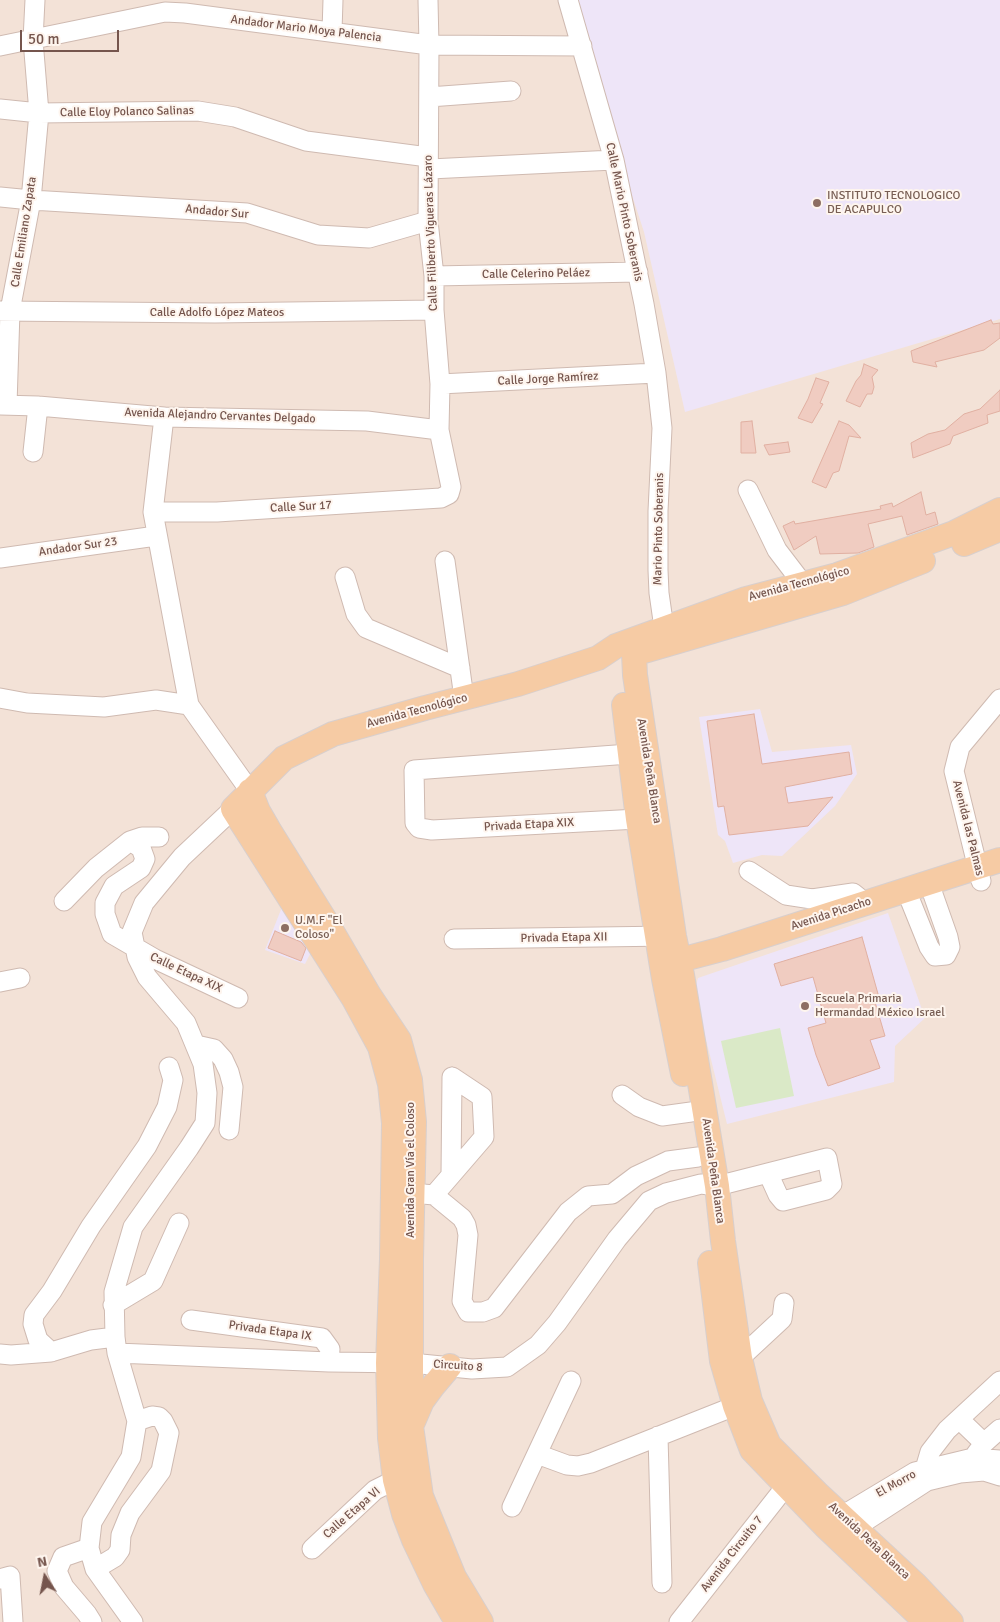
<!DOCTYPE html>
<html>
<head>
<meta charset="utf-8">
<style>
	body { margin:0 }
	#map { position:relative; width:1000px; height:1622px; overflow:hidden; background:#fbf1e8; font-family:Signika,sans-serif }
	canvas { display:block }
	.north { position:absolute; left:20px; top:1552px; width:50px; height:50px; -webkit-text-stroke:4px #fef5ee; paint-order:stroke; rotate:349deg; font-size:14px; font-weight:700; line-height:20px; text-align:center; color:#75554d }
	.north::after { content:''; display:block; margin:auto; width:18px; height:22px; background:#75554d; clip-path:polygon(50% 0,100% 100%,50% 72%,0 100%) }
	.scale { position:absolute; left:20px; top:30px; width:99px; height:22px; box-sizing:border-box; border:2px solid #75554d; border-top:0; padding-left:6px; font-size:15px; line-height:18px; white-space:nowrap; color:#75554d; -webkit-text-stroke:4px #fef5ee; paint-order:stroke }
</style>
</head>
<body>
<div id="map">
<canvas width="1000" height="1622"></canvas>
<div class="north">N</div>
<div class="scale">50 m</div>
</div>
<script>
const ctx = document.querySelector('canvas').getContext('2d');
ctx.lineJoin = 'round';
function fillPath(path, color) { ctx.fillStyle = color; ctx.fill(path, 'evenodd'); }
const poly = rows => new Path2D(rows.map(r => 'M' + r).join(''));
function strokePath(path, color, width, dash) { ctx.strokeStyle = color; ctx.lineWidth = width; ctx.lineCap = dash ? 'butt' : 'round'; ctx.setLineDash(dash || []); ctx.stroke(path); }
function drawText(font, color, halo, rows, align = 'center') {
  ctx.font = font + ' Signika,sans-serif'; ctx.lineWidth = 4; ctx.setLineDash([]); ctx.textBaseline = 'middle'; ctx.strokeStyle = halo; ctx.fillStyle = color; for (const [text, x, y, turn = 0] of rows) {
    ctx.save(); ctx.translate(x, y); ctx.rotate((+turn || 0) * Math.PI / 180); ctx.textAlign = isNaN(turn) ? turn : align; if (halo) ctx.strokeText(text, 0, 0); ctx.fillText(text, 0, 0); ctx.restore();
  }
}
fillPath(poly([
	[0,0,1000,0,1000,1622,0,1622]
]), '#f3e2d7');
fillPath(poly([
	[578,0,1000,0,1000,319,685,412,644,232,625,174],
	[760,709,772,752,851,745,857,774,835,806,782,856,762,855,733,863,725,841,718,835,699,717],
	[282,907,312,950,305,964,265,950],
	[888,913,925,1018,895,1046,894,1082,727,1124,694,991,698,978]
]), '#eee5f8');
fillPath(poly([
	[780,1028,794,1096,736,1108,721,1041]
]), '#dae9c7');
const building = poly([
	[991,320,993,324,1000,323,1000,338,984,350,935,362,937,367,913,362,911,351,991,320],
	[864,364,878,370,872,377,874,387,872,394,867,394,860,407,846,401,856,381,861,375,864,364],
	[816,378,829,382,820,403,823,404,812,423,798,418,808,399,816,378],
	[1000,390,1000,411,987,415,988,423,953,436,950,444,913,458,911,443,928,434,945,430,964,414,980,409,1000,390],
	[752,421,756,453,741,453,741,422,752,421],
	[839,421,849,425,861,438,849,436,839,471,833,473,826,488,812,482,839,421],
	[788,442,790,452,769,455,764,445,788,442],
	[921,492,926,515,935,512,938,524,907,535,902,516,868,524,874,547,858,553,820,554,816,536,794,550,783,526,794,521,795,524,881,509,880,506,892,503,893,507,921,492],
	[754,714,762,764,849,752,852,774,785,787,788,803,833,797,808,826,729,835,724,806,718,807,707,721,754,714],
	[275,931,301,942,306,948,301,961,268,948,275,931],
	[862,937,880,1001,875,1002,885,1036,870,1040,880,1068,828,1086,816,1055,808,1028,826,1023,813,977,781,986,774,964,862,937]
]);
fillPath(building, '#f0ccc1');
strokePath(building, '#e1b0a2', 1);
const minor = poly([
	[568,0,614,160,644,304,656,373,662,428,658,511,658,570,659,593,664,628],
	[332,32,333,0],
	[0,46,165,12,185,13,429,45,582,46],
	[429,97,511,91],
	[0,109,39,113,198,111,235,117,306,141,428,157],
	[430,169,614,160],
	[0,197,31,200,247,213,318,235,369,238,428,221],
	[434,276,638,272],
	[0,311,215,313,434,310],
	[440,384,656,373],
	[0,405,38,406,164,417,367,421,439,430],
	[7,405,10,311,31,200,39,113,33,40,35,0],
	[164,417,153,512,189,705,250,791],
	[33,452,38,406],
	[748,490,777,550,803,584],
	[153,512,217,512,375,502,441,498,449,494,451,487,439,430,440,384,434,310,434,276,428,221,429,45,428,0],
	[0,558,156,536],
	[445,561,464,698],
	[345,577,356,614,366,628,460,668],
	[0,698,27,703,104,707,156,700,189,705],
	[629,754,414,770,415,823,419,828,432,830,638,819],
	[130,841,141,848,145,859,141,868,114,886,105,903,105,914,112,934,155,959,238,998],
	[749,871,786,895,812,899,853,893,858,897,861,904],
	[981,881,954,771,960,747,1000,699],
	[906,890,929,947,935,956,946,955,950,947,948,937,929,883],
	[64,901,96,868,130,841,142,837,159,837],
	[454,939,670,936],
	[0,982,20,978],
	[196,1045,214,1049,223,1059,229,1072,233,1087,229,1130],
	[622,1095,639,1107,662,1116,691,1112],
	[451,1175,452,1077],
	[412,1193,434,1195,462,1218,466,1225,468,1235,462,1301,468,1312,483,1312,494,1308,568,1212,588,1196,612,1194,636,1176,668,1161,698,1157],
	[434,1195,484,1137,482,1097,452,1077],
	[113,1305,153,1281,179,1223],
	[191,1320,322,1338,330,1349,329,1362],
	[51,1352,38,1340,33,1324,34,1315,52,1291,91,1226,147,1146,167,1107,173,1080,169,1067],
	[117,1353,329,1362,411,1363,472,1369,507,1367,538,1345,557,1323,617,1239,649,1201,666,1193,701,1184,717,1186,768,1173,827,1158,832,1184,826,1190,783,1201,778,1195,768,1173],
	[0,1354,11,1355,51,1352,91,1340,115,1337],
	[740,1358,782,1319,784,1303],
	[959,1419,984,1443],
	[658,1436,662,1583],
	[537,1454,567,1465,578,1466,591,1463,735,1406],
	[973,1458,984,1443,1000,1429],
	[925,1469,930,1452,947,1430,1000,1381],
	[512,1507,571,1381],
	[830,1523,915,1472,973,1458,1000,1460],
	[844,1535,927,1481,960,1473,984,1471,1000,1476],
	[89,1548,63,1557,57,1571,64,1587,87,1614,92,1622],
	[312,1549,375,1490,395,1480],
	[95,1569,115,1557,120,1550,121,1535,130,1513,161,1471,169,1433,163,1421,159,1417,152,1416,137,1421],
	[0,1579,10,1576,13,1622],
	[133,1622,95,1569,89,1548,92,1522,131,1457,137,1421,117,1353,115,1337,114,1292,133,1227,189,1148,205,1123,207,1093,203,1064,186,1023,147,977,137,957,132,932,144,903,182,857,233,809],
	[679,1622,786,1486]
]);
const major = poly([
	[964,544,1000,529],
	[644,651,843,593,923,561],
	[634,654,635,675,674,936,682,975,717,1186,723,1241,740,1358,750,1401,769,1445,817,1493,915,1584,951,1622],
	[624,705,638,819,664,979,683,1074],
	[250,791,258,811,269,830,330,928,369,995,399,1040,410,1080,414,1122,411,1259,411,1426,421,1496,454,1577,481,1622],
	[665,964,722,949,1000,860],
	[710,1263,722,1361,735,1406,752,1450,825,1526,926,1622],
	[413,1422,422,1401,433,1386,450,1366],
	[457,1622,435,1584,414,1540,404,1514,395,1480,390,1438,388,1363,392,1259,394,1123,390,1084,380,1047,354,999,233,809,284,758,333,734,425,708,518,684,598,658,616,646,746,599,837,575,954,533,1000,510]
]);
strokePath(minor, '#cfbab1', 21);
strokePath(major, '#d8cfcd', 26);
strokePath(minor, '#fff', 19);
strokePath(major, '#f6cba4', 24);
for (const [x, y, r, color] of [
	[817,203,5,"#8d6e63"],
	[285,928,5,"#8d6e63"],
	[805,1006,5,"#8d6e63"]
]) { const dot = new Path2D(); dot.arc(x, y, r, 0, 2 * Math.PI); ctx.fillStyle = color; ctx.fill(dot); strokePath(dot, '#fef5ee', 2); }
drawText('12px', '#75554d', '#fef5ee', [
	["Andador Mario Moya Palencia",306,29,7],
	["Calle Eloy Polanco Salinas",127,112,-1],
	["Andador Sur",217,212,5],
	["Calle Mario Pinto Soberanis",624,212,78],
	["Calle Emiliano Zapata",24,232,-81],
	["Calle Filiberto Vigueras Lázaro",431,233,-92],
	["Calle Celerino Peláez",536,274,-1],
	["Calle Adolfo López Mateos",217,313],
	["Calle Jorge Ramírez",548,379,-3],
	["Avenida Alejandro Cervantes Delgado",220,416,2],
	["Calle Sur 17",301,507,-3],
	["Mario Pinto Soberanis",659,529,-89],
	["Andador Sur 23",78,547,-8],
	["Avenida Tecnológico",799,584,-15],
	["Avenida Tecnológico",417,711,-15],
	["Avenida Peña Blanca",649,771,81],
	["Privada Etapa XIX",529,825,-3],
	["Avenida las Palmas",968,828,76],
	["Avenida Picacho",831,914,-18],
	["Privada Etapa XII",564,938,-1],
	["Calle Etapa XIX",186,973,25],
	["Avenida Gran Vía el Coloso",411,1170,-90],
	["Avenida Peña Blanca",713,1171,82],
	["Privada Etapa IX",270,1331,8],
	["Circuito 8",458,1366,4],
	["El Morro",896,1484,-29],
	["Calle Etapa VI",352,1513,-41],
	["Avenida Peña Blanca",869,1541,43],
	["Avenida Circuito 7",732,1554,-52]
]);
drawText('12px', '#785e54', '#fef5ee', [
	["INSTITUTO TECNOLOGICO",827,196],
	["DE ACAPULCO",827,210],
	["U.M.F \"El",295,921],
	["Coloso\"",295,935],
	["Escuela Primaria",815,999],
	["Hermandad México Israel",815,1013]
], 'left');
</script>
</body>
</html>
